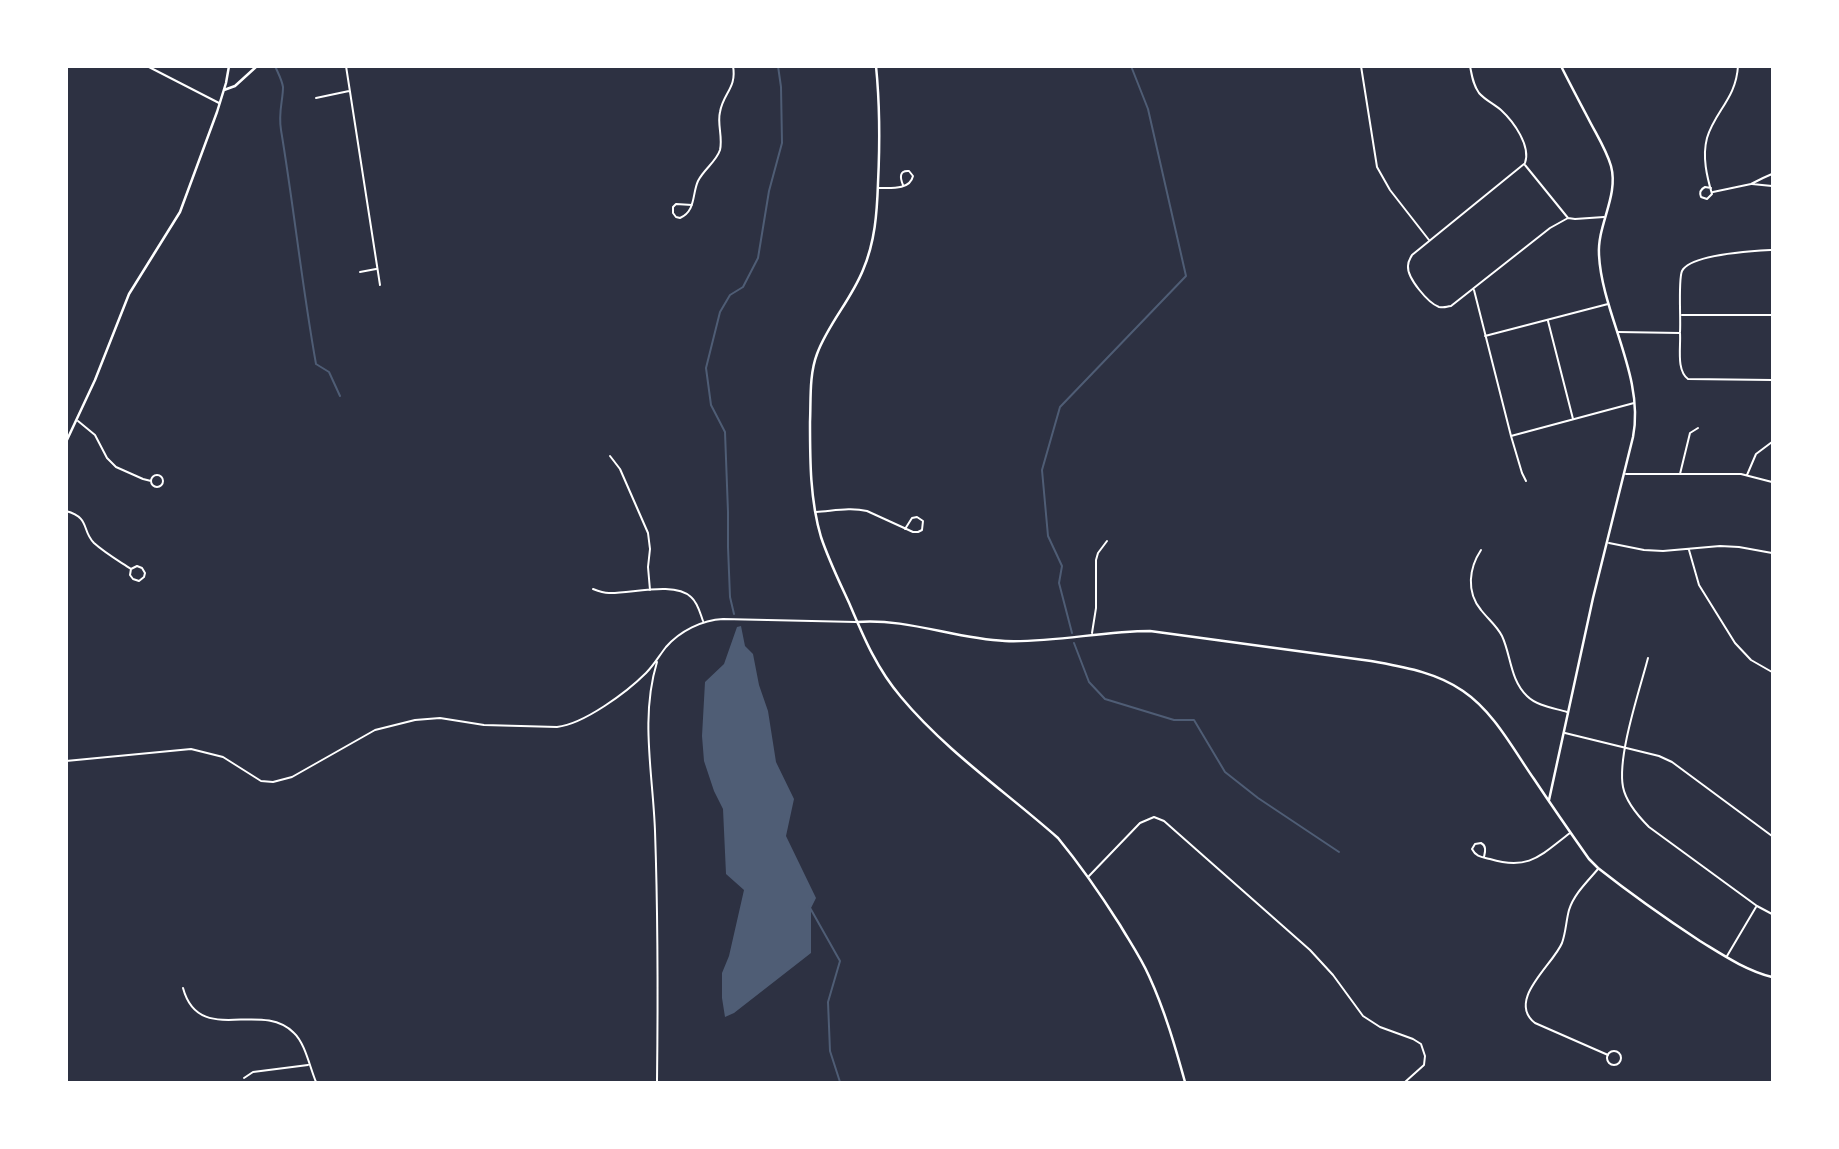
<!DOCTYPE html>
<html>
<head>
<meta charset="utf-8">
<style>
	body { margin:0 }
	#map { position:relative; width:1839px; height:1149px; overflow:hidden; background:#2d3142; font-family:"DejaVu Sans",sans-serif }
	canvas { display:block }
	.frame { position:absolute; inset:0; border:68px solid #fff; pointer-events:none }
</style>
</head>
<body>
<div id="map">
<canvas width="1839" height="1149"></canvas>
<div class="frame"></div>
</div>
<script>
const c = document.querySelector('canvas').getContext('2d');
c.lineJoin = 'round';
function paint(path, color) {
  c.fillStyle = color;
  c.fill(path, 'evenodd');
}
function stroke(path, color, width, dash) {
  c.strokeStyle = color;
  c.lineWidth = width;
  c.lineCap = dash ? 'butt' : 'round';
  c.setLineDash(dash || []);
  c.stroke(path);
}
paint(new Path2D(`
	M741 626 745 646 753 654 759 685 768 711 776 762 794 799 786 836 816 898 811 908V953L734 1013 725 1017 722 998V973L729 956 744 890 726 874 723 809 714 791 704 761 702 736 705 682 724 664 737 627Z`), '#4f5d75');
stroke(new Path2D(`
	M275 66C278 73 282 80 283 87 283 101 278 112 281 130 294 208 302 286 316 364L329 372 340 396
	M734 614 730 597 728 547V512L725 432 711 405 706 368 720 312 730 295 743 287 758 258 769 191 782 143 781 87 778 66
	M1072 633 1059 583 1062 566 1048 536 1042 470 1060 407 1186 276 1148 109 1131 66
	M1074 643 1089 682 1105 699 1174 720H1194L1225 772 1258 798 1339 852
	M809 906 840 961 828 1002 830 1051 840 1082`), '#4f5d75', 2);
stroke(new Path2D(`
	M147 66 219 103
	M346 66 380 285
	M1361 66 1377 167 1390 190 1429 240
	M1470 66C1472 76 1473 85 1479 93 1485 100 1494 104 1501 110 1514 122 1531 146 1525 163
	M316 98 349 91
	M1524 164 1412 255C1410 259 1408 261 1408 266 1407 278 1428 303 1439 307 1445 308 1445 307 1451 306L1550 228 1568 218
	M1525 165 1568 218 1575 219 1604 217
	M1752 184 1772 186
	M879 188C891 188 910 190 913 176L909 171C899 170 900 178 903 185
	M1711 188 1705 187C1701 189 1699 192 1701 197L1707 199 1712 194C1707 177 1702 157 1707 138 1715 111 1736 99 1738 66
	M1713 192 1751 184 1763 178 1772 174
	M692 205 676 204 673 207V213L676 217 680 218C696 211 692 194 698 181 704 169 716 162 720 150 723 137 717 124 720 112 723 93 737 88 733 66
	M360 272 376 269
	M1474 290 1511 436 1522 473 1526 481
	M1682 315H1772
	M1548 321 1573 419
	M1618 332 1680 333C1681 347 1676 370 1688 379L1772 380
	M1680 332C1681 319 1678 280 1682 271 1691 254 1754 251 1772 250
	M1485 336 1608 304
	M78 421 95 435 107 458 116 467 143 479 151 481
	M1511 436 1634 403
	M610 456 620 469 648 533 650 549 648 567 650 590
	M1626 474H1741L1772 482
	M1680 474 1690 433 1698 428
	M1747 475 1756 454 1772 442
	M151 481a6 6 0 1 1 12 0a6 6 0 1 1-12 0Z
	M66 511C91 518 81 530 94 543 105 553 119 561 131 569L137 566 142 568 145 573 144 577 139 581 133 579 130 575 131 569
	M816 512C833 511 850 507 867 511L913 532H918L922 530 923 521 917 517 912 518 905 529
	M1609 543 1644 550 1663 551 1720 546 1739 547 1772 553
	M1481 550C1469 568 1466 592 1481 610 1488 619 1497 626 1502 636 1511 655 1510 680 1527 696 1537 706 1554 708 1567 712
	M1689 550 1699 585 1735 643 1751 660 1772 672
	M593 589C598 591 603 593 609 593 630 594 674 581 691 597 698 603 700 613 703 621
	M1092 633 1096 608V560L1098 553 1107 541
	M1648 658C1640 689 1617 756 1623 787 1626 802 1639 817 1649 827L1757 906 1772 914
	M657 662C640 718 653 774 655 831 658 915 658 999 657 1082
	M1565 733 1659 756 1672 762 1772 836
	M66 761 191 749 223 757 261 781 273 782 292 777 375 730 415 720 440 718 484 725 557 727C584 724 627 692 646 673 654 665 659 656 666 647 680 631 702 620 723 619L856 622
	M1484 857C1485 852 1487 846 1481 843L1475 844 1472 849C1476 857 1482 857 1490 859 1529 871 1541 855 1570 833
	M1598 869C1587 882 1574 894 1569 910 1566 921 1566 932 1562 943 1553 965 1506 1000 1535 1023L1608 1055
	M1089 876 1140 823 1154 817 1164 821 1310 950 1333 975 1363 1016 1380 1027 1413 1039 1421 1044 1425 1056 1424 1065 1405 1082
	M1727 956 1756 907
	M183 988C199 1047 261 999 294 1033 305 1043 310 1068 316 1082
	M1607 1058a7 7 0 1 1 14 0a7 7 0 1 1-14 0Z
	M244 1078 253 1072 308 1065`), '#fff', 2);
stroke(new Path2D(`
	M224 90 235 86 257 66
	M66 442 95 380 129 294 180 212 217 112 226 83 229 66
	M857 622C908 618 955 639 1005 641 1054 643 1101 631 1150 631L1371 661C1403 667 1436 672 1463 691 1494 712 1513 749 1534 779 1552 806 1570 832 1589 859L1598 868C1631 894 1665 918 1700 941 1723 955 1745 970 1772 977
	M1549 800 1593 598 1633 437C1645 377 1602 314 1599 255 1597 225 1619 196 1611 166 1606 149 1596 134 1588 118 1579 101 1570 84 1561 66`), '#fff', 2.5);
stroke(new Path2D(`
	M876 66C880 106 880 143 878 183 877 213 875 242 863 270 851 300 828 324 817 354 809 375 811 400 810 422 810 460 810 500 821 537 829 561 840 583 850 605 864 638 877 669 901 697 946 751 1006 792 1058 838 1081 866 1101 895 1120 925 1130 942 1141 958 1149 976 1165 1011 1175 1046 1185 1082`), '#fff', 2.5);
</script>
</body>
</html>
